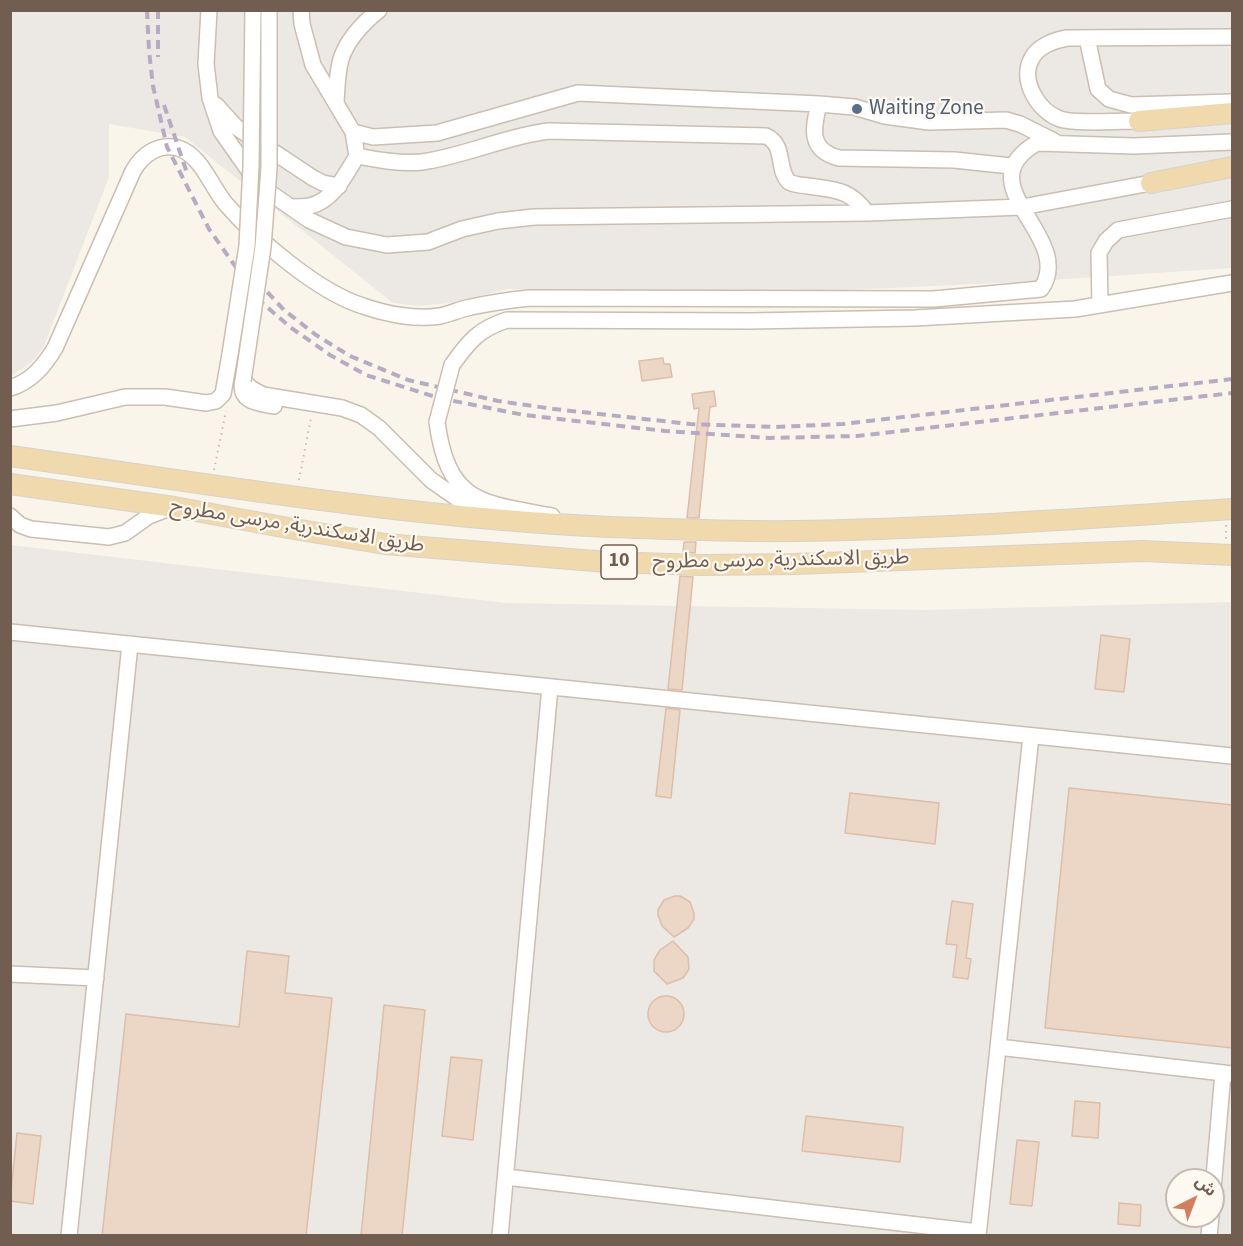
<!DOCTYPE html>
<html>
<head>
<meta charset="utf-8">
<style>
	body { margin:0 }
	#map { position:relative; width:1243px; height:1246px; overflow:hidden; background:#faf5eb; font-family:"Source Sans 3","Noto Sans Arabic",sans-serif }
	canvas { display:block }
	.frame { position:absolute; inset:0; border:12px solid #725e51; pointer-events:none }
	.north { position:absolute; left:1165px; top:1168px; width:60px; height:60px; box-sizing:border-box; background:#fdf9f1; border:2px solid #c5bbb1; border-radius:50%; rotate:42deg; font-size:16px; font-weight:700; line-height:24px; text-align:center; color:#725e51 }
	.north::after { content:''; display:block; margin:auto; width:21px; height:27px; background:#d47e60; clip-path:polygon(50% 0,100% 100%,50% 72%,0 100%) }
</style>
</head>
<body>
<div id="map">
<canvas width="1243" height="1246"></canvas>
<div class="frame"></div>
<div class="north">ش</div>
</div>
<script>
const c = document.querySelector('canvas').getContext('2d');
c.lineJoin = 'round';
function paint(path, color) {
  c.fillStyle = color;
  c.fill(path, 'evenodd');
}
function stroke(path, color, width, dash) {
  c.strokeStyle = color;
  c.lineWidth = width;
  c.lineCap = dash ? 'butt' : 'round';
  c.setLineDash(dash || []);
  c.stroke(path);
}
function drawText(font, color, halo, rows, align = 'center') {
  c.font = font + ' "Source Sans 3","Noto Sans Arabic",sans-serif';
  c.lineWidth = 4.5;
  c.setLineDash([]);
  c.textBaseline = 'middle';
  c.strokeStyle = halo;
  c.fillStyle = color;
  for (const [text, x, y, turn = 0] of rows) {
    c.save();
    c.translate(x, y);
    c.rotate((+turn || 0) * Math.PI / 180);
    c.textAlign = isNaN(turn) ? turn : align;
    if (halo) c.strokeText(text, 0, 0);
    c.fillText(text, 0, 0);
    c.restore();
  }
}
paint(new Path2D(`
	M10 11H1232V268L1020 282 781 293 508 289 450 303 419 306 393 303 185 137 109 124V177L44 346 34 360 21 370 11 375Z
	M11 545 506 603 925 610 1232 602V1235L11 1236ZM1177 1180H1213V1216H1177Z`), '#ece8e3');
const building = new Path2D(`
	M663 358 664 364H670L672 377 642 381 639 361Z
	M714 391 716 406 710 407 699 518H687L699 408 694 409 692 394Z
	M684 542H696L695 553 683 552Z
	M680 576 693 577 682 690 668 689Z
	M1101 635 1130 639 1124 692 1095 689Z
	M666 708 680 710 671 798 656 796Z
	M1069 788 1233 805V1048L1045 1028Z
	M850 793 939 803 935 844 845 833Z
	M675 896H680L690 902 694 913V919L688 928 674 937 662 926 658 915V910L664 900Z
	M952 901 973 904 966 958 971 959 968 979 953 977 957 945 946 944Z
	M673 941 688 957 689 969 683 978 667 984 654 971V960L660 950Z
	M247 951 289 956 285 993 332 998 306 1236H102L126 1014 239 1027Z
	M648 1014a18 18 0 1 1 36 0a18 18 0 1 1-36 0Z
	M384 1005 425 1010 402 1236H361Z
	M451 1057 482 1060 473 1140 442 1136Z
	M1075 1101 1100 1103 1098 1138 1072 1136Z
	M806 1116 903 1127 900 1162 802 1151Z
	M17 1133 41 1136 33 1204 10 1201Z
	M1017 1140 1039 1142 1032 1206 1010 1204Z
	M1119 1203 1141 1205 1140 1226 1118 1224Z`);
paint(building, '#ecd6c6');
stroke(building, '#ddbea8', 1.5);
const minor = new Path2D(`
	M209 10 206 64 210 98 221 131 259 185 309 220 346 237 387 245 428 242 462 229 498 221 534 217 867 213 1022 207 1151 183
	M1087 38 1098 89 1109 99 1131 105 1232 102
	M336 102C337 88 337 72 341 59 347 40 363 23 379 10
	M819 104C813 128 808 150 839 158L954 160 1011 166
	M216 105 236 127 313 178 323 183 339 186
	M1139 121C1121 121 1074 124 1060 119 1038 111 1019 80 1032 58 1038 46 1055 40 1067 38L1232 37
	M353 132 373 137 437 133 578 93 819 104 854 107 885 116 929 122 1006 120 1020 124 1054 141
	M357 156C378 160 400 164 422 162 465 156 506 136 549 131L766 136C786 145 776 169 789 182 795 185 801 185 808 186 835 190 850 189 867 213
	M290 207C296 207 304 207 310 206 334 200 345 175 357 156L353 132 313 65 302 24 301 10
	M1100 305 1099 253 1106 241 1118 230 1232 209
	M452 365C469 341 479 329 507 320L750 321 915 318 1075 309 1232 283
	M243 381 252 389 263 395 342 408 361 415 379 428 431 480 484 517
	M243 381C238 402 259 403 274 406
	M10 388C31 382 44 366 55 348L133 171C142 155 158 143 178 148 201 155 211 186 225 203 256 239 318 292 363 306 386 314 416 320 440 316 450 314 460 309 471 307 490 303 510 300 529 298L934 299 1041 289C1077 237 963 185 1037 143L1134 146 1232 142
	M10 419 57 413 125 397H165L206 403 216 401 223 394 230 354
	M437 422C448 504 482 503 552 516
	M10 516 20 525 31 529 109 537 125 533 149 516 172 507
	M10 632 1232 756
	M10 974 96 978
	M998 1047 1232 1074
	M506 1177 978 1232
	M1213 1189 1223 1073
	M69 1236 130 644
	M500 1236 550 687
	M978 1236 1031 736
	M1209 1236 1211 1216`);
const major = new Path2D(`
	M1139 121 1232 113
	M1151 183 1232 167
	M10 456C210 484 409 518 610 527 672 529 734 532 795 531 941 529 1087 518 1232 509
	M10 484 174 507 288 528 385 544 607 562 701 565 795 564 1142 551 1232 555`);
stroke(minor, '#cbbeb2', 18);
stroke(major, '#d8d2ce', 22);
stroke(new Path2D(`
	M214 470 226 411
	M299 480 311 418
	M1226 525V540`), '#d1baa9', 2, [1.5, 4.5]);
stroke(minor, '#fff', 15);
stroke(major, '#f0d9ac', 20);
stroke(new Path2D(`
	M147 10 149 51 153 86 167 147 209 229 259 300 290 327 330 355 366 375 439 398 524 415 665 431 769 438 857 436 1232 393
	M158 10V57
	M164 105 187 173
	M247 270 284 310 316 335 350 356 408 380 498 401 554 409 690 424 775 427 843 424 1232 379`), '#b8aac3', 4, [9, 6]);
const minorBridge = new Path2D(`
	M230 354 247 246 251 166 253 10
	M243 381 263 247 269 168V10
	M437 422 452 365`);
stroke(minorBridge, '#cbbeb2', 18, []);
stroke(minorBridge, '#fff', 15);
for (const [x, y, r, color] of [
	[857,109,6,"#5c6f8a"]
]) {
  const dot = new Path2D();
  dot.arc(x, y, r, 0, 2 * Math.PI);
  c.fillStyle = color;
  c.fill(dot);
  stroke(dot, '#fdf9f1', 2);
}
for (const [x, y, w] of [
	[619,562,36]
]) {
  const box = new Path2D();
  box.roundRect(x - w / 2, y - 17, w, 34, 4.5);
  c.fillStyle = '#fdf9f1';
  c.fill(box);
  stroke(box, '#725e51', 1.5);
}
drawText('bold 20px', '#725e51', null, [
	["10",619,562]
]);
drawText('21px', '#4e5e75', '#fdf9f1', [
	["Waiting Zone",869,109]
], 'left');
drawText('21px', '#725e51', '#fdf9f1', [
	["طريق الاسكندرية, مرسى مطروح",297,527,9],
	["طريق الاسكندرية, مرسى مطروح",781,561,-1]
]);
</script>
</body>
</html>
